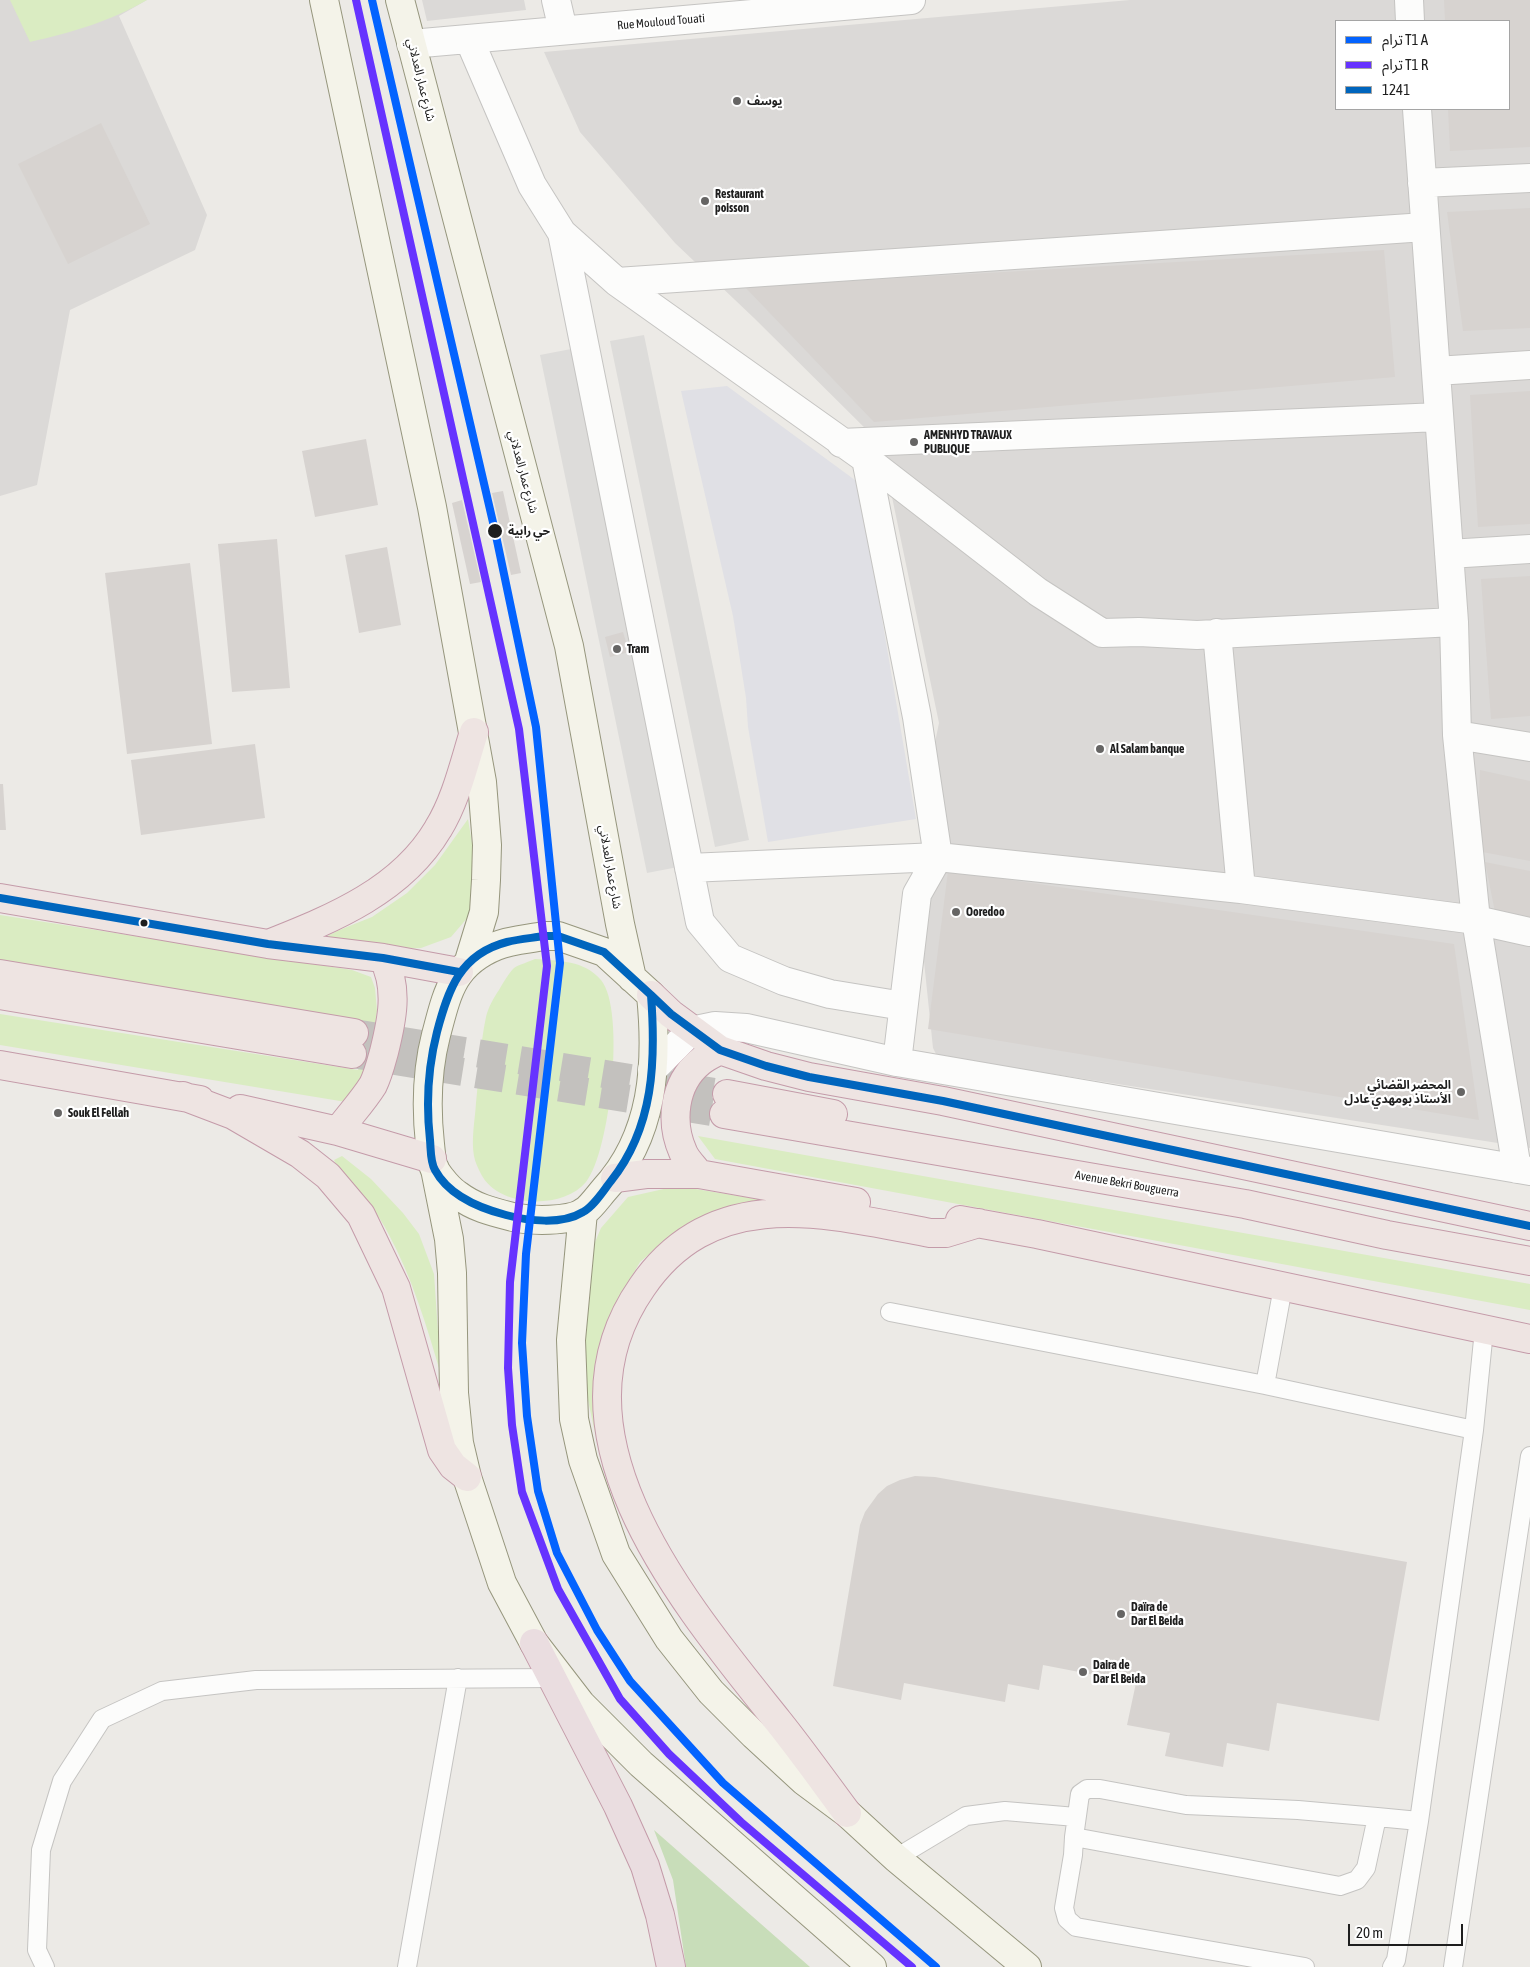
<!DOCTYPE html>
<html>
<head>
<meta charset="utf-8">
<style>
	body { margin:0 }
	#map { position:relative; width:1530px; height:1967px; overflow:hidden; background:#eceae6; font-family:"Asap Condensed","Noto Sans Arabic",sans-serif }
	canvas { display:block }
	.legend { position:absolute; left:1335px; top:20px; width:175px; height:90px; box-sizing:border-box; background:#fff; border:1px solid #a5a5a5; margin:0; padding:6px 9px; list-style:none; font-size:15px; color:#1e1e1e }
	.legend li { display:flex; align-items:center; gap:10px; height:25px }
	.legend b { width:25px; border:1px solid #a5a5a5 }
	.scale { position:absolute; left:1348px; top:1924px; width:115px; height:22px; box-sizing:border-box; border:2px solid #1e1e1e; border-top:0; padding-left:6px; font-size:15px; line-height:18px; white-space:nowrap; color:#1e1e1e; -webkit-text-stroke:4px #fff; paint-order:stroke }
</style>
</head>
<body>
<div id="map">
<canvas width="1530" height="1967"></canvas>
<ul class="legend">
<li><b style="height:6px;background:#0363ff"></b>ترام T1 A</li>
<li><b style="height:6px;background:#63f"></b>ترام T1 R</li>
<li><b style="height:6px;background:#0065bd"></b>1241</li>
</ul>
<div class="scale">20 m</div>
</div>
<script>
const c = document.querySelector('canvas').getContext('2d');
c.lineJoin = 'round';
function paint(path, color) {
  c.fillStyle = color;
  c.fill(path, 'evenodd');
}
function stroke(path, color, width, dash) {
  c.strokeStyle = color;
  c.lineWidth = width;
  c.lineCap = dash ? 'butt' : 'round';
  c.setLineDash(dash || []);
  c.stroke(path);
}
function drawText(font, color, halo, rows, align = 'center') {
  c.font = font + ' "Asap Condensed","Noto Sans Arabic",sans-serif';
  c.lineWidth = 4.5;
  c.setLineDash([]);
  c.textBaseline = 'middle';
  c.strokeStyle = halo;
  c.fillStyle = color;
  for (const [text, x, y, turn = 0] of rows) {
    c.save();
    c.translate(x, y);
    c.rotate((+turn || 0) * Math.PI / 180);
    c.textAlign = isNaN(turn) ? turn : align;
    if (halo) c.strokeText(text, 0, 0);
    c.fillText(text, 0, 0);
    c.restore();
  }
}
paint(new Path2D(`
	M0 0H147L119 16 207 215 195 250 70 310 37 485 0 496Z
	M422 0H524L526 10 427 21Z
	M1130 0H1530V1148L937 1056 933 1048 917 894 938 857 929 771 939 723 881 444 754 318 675 243 580 132 544 52ZM1336 21H1509V109H1336Z`), '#dbd9d7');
paint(new Path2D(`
	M10 0H147C108 22 74 32 30 42Z
	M468 819 475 861V888L469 916 451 937 421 948 383 950 322 939 337 931 372 917 407 893 435 865Z
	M0 915 352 970 371 977 375 988 377 1011 369 1074 346 1102 0 1045V1014L358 1070 369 1023 0 963Z
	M535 959C559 961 584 960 601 980 626 1010 610 1153 586 1182 563 1210 498 1208 481 1174 478 1168 475 1162 474 1156 471 1139 475 1120 476 1103 479 1075 480 1045 486 1017 488 1008 494 997 499 990 503 983 509 973 514 968 520 964 529 962 535 959Z
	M698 1136 1530 1284V1310L715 1159Z
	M342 1156 371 1179 403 1213 419 1234 434 1274 441 1375C427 1327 412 1277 388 1233 379 1215 365 1198 352 1183 345 1175 338 1171 334 1160Z
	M677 1186 763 1200 702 1216 672 1235 640 1262 614 1307 597 1359 600 1457 576 1343 582 1273 601 1228 628 1197Z`), '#daecc2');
paint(new Path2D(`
	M654 1830 810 1967H686L673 1880Z`), '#c8ddb9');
paint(new Path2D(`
	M644 335 749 840 715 847 610 341Z
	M571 349 678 867 647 873 540 355Z`), '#dddcda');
paint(new Path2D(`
	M727 386 859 483 916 819 768 842 748 727 746 698 733 616 681 391Z`), '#e0e0e5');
paint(new Path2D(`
	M1444 0H1530V147L1450 151 1448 109H1509V21H1445Z
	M101 123 150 224 68 264 18 164Z
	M1530 208V328L1463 331 1447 212Z
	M1384 250 1395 377 874 422 745 287Z
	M1530 391V524L1478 527 1470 395Z
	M366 439 378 505 315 517 302 451Z
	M503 491 521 573 511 575 492 493Z
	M462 500 481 582 470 584 452 503Z
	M277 539 290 688 232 692 218 544Z
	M387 547 401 625 359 633 345 555Z
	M190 563 212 744 127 754 105 573Z
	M1530 576V716L1491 719 1481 579Z
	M623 632 629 652 610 657 605 637Z
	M255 744 265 818 141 835 131 760Z
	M1480 770 1530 781V861L1477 851Z
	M0 784H3L6 830H0Z
	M1485 862 1530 871V924L1496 917Z
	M948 871 1454 944 1479 1120 928 1029Z
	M915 1476 935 1477 1407 1562 1379 1721 1277 1703 1269 1751 1227 1743 1223 1767 1165 1756 1170 1733 1127 1725 1136 1683 1043 1665 1039 1690 1008 1684 1005 1702 904 1683 901 1700 833 1686 860 1525 865 1512 878 1494 887 1486 900 1480Z`), '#d7d3d0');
stroke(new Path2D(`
	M354 1033 727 1094
	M352 1054 724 1114`), '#c3c1be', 28, [28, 14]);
const service = new Path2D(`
	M1283 1287 1265 1385 1474 1430 1419 1821 1396 1960 1392 1967
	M890 1312 1265 1385
	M1474 1430 1484 1330
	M1074 1837 1080 1794 1087 1789H1100L1186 1805 1298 1810 1377 1817
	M896 1858 966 1816 1005 1811 1076 1817
	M45 1967 37 1950 41 1850 62 1781 102 1719 162 1691 256 1680 553 1678
	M407 1967 458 1678
	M1305 1967 1076 1927 1067 1919 1064 1908 1073 1855 1074 1837 1340 1886 1357 1880 1366 1868 1377 1817 1419 1821
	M1453 1967 1530 1456`);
const minor = new Path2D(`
	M556 0 563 30
	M1409 0 1410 21
	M469 39 532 185 562 233 617 282 866 459 1038 592 1102 633 1139 632 1197 635 1454 622
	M411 44 911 0
	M1417 109 1454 622 1457 735 1476 920 1517 1169
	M1422 183 1530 178
	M562 233 700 922 730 958 784 981 830 994 903 1006
	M617 282 1425 227
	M1436 371 1530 365
	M841 443 1439 417
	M866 459 917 717 938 857 917 894 897 1062
	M1449 554 1530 549
	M1217 633 1241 889
	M1457 735 1530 747
	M689 868 938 857 1241 889 1476 920 1530 932
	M652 1070 691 1031 715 1026 746 1028 897 1062 1530 1171`);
const secondary = new Path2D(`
	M324 0 432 507 482 782 487 845 486 880 484 912 469 961
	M400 0 569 646 620 924 632 978
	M544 936H558L604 952 651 995C658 1064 654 1136 604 1190 598 1197 591 1207 584 1212 569 1222 530 1221 513 1217 493 1212 475 1208 458 1195 450 1190 440 1178 435 1170 431 1162 431 1152 430 1144 426 1108 427 1070 436 1035 447 994 452 964 496 946 510 940 528 939 544 936Z
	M435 1169 449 1239 452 1273 454 1393 459 1443 467 1477 502 1583 534 1643 581 1704 641 1764 872 1967
	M583 1212 571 1340 574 1419 583 1460 616 1554 669 1639 711 1692 754 1735 804 1781 847 1813 896 1858 1027 1967`);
const trunk = new Path2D(`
	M0 898 268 944 383 958 459 972
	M271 943C334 918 402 890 438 829 456 800 464 764 474 732
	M0 974 354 1033
	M0 995 352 1054
	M651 995 671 1014 720 1050 766 1066 809 1077 943 1101 1530 1226
	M0 1065 200 1100
	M727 1094 833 1114
	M183 1096 233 1115 300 1154 328 1176 361 1215 396 1288 442 1450 453 1466 467 1477
	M240 1109 338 1131 432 1159
	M724 1114 1245 1204 1387 1235 1530 1261
	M338 1131C349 1116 363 1101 373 1085 378 1075 381 1063 384 1052 392 1020 399 988 383 958
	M699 1174C694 1167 686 1160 683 1152 670 1123 673 1084 700 1062 706 1057 713 1054 720 1050
	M615 1178 646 1174H699L856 1202
	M960 1220 1037 1234 1530 1339
	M847 1813C824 1782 802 1751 778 1721 687 1607 539 1435 642 1287 713 1183 825 1213 930 1233H946L979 1223`);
const motorway = new Path2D(`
	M534 1643 618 1806 645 1866 660 1915 671 1967`);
stroke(service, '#c5c4c2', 20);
stroke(minor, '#c5c4c2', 30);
stroke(secondary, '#96967d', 30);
stroke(trunk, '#c49ba9', 30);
stroke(motorway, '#c49ba9', 30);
stroke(service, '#fcfcfb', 18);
stroke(minor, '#fcfcfb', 28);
stroke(secondary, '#f4f3e9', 28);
stroke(trunk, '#eee4e2', 28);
stroke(motorway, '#eadde0', 28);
stroke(new Path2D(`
	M0 898 268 944 383 958 459 972
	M544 936H558L604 952 651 995C656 1061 654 1127 611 1181 603 1191 594 1206 583 1212 562 1225 528 1221 506 1215 479 1208 449 1196 435 1170 430 1161 431 1150 430 1140 426 1104 428 1067 437 1032 448 990 460 954 507 942 519 939 532 938 544 936Z
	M651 995 671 1014 720 1050 766 1066 809 1077 943 1101 1530 1226`), '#0065bd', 8);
stroke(new Path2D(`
	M372 0 495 531 536 727 560 963 526 1254 522 1343 527 1416 538 1491 557 1553 597 1630 630 1681 723 1783 936 1967`), '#0363ff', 8);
stroke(new Path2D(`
	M356 0 519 729 547 966 510 1282 508 1368 512 1425 522 1492 558 1589 620 1699 669 1754 741 1822 912 1967`), '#63f', 8);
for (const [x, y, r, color] of [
	[737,101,5,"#666564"],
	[705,201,5,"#666564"],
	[914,442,5,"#666564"],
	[495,531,8,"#1e1e1e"],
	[617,649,5,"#666564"],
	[1100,749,5,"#666564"],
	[956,912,5,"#666564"],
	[144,923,4.5,"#1e1e1e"],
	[1461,1092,5,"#666564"],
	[58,1113,5,"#666564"],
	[1121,1614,5,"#666564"],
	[1083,1672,5,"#666564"]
]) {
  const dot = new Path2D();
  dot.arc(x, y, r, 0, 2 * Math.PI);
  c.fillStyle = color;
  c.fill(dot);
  stroke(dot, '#fff', 2);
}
drawText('12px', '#1e1e1e', '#fff', [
	["Rue Mouloud Touati",661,22,-5],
	["شارع عمار العدلاني",421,80,76],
	["شارع عمار العدلاني",523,472,75],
	["شارع عمار العدلاني",610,867,80],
	["Avenue Bekri Bouguerra",1127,1184,10]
]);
drawText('bold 12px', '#1e1e1e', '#fff', [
	["يوسف",747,101],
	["Restaurant",715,194],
	["poisson",715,208],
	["AMENHYD TRAVAUX",924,435],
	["PUBLIQUE",924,449],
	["Tram",627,649],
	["Al Salam banque",1110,749],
	["Ooredoo",966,912],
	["المحضر القضائي",1451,1085,"right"],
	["الأستاذ بومهدي عادل",1451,1099,"right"],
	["Souk El Fellah",68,1113],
	["Daïra de",1131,1607],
	["Dar El Beida",1131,1621],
	["Daira de",1093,1665],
	["Dar El Beida",1093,1679]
], 'left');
drawText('bold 12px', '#1e1e1e', '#fff', [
	["حي رابية",508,531]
], 'left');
</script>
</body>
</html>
